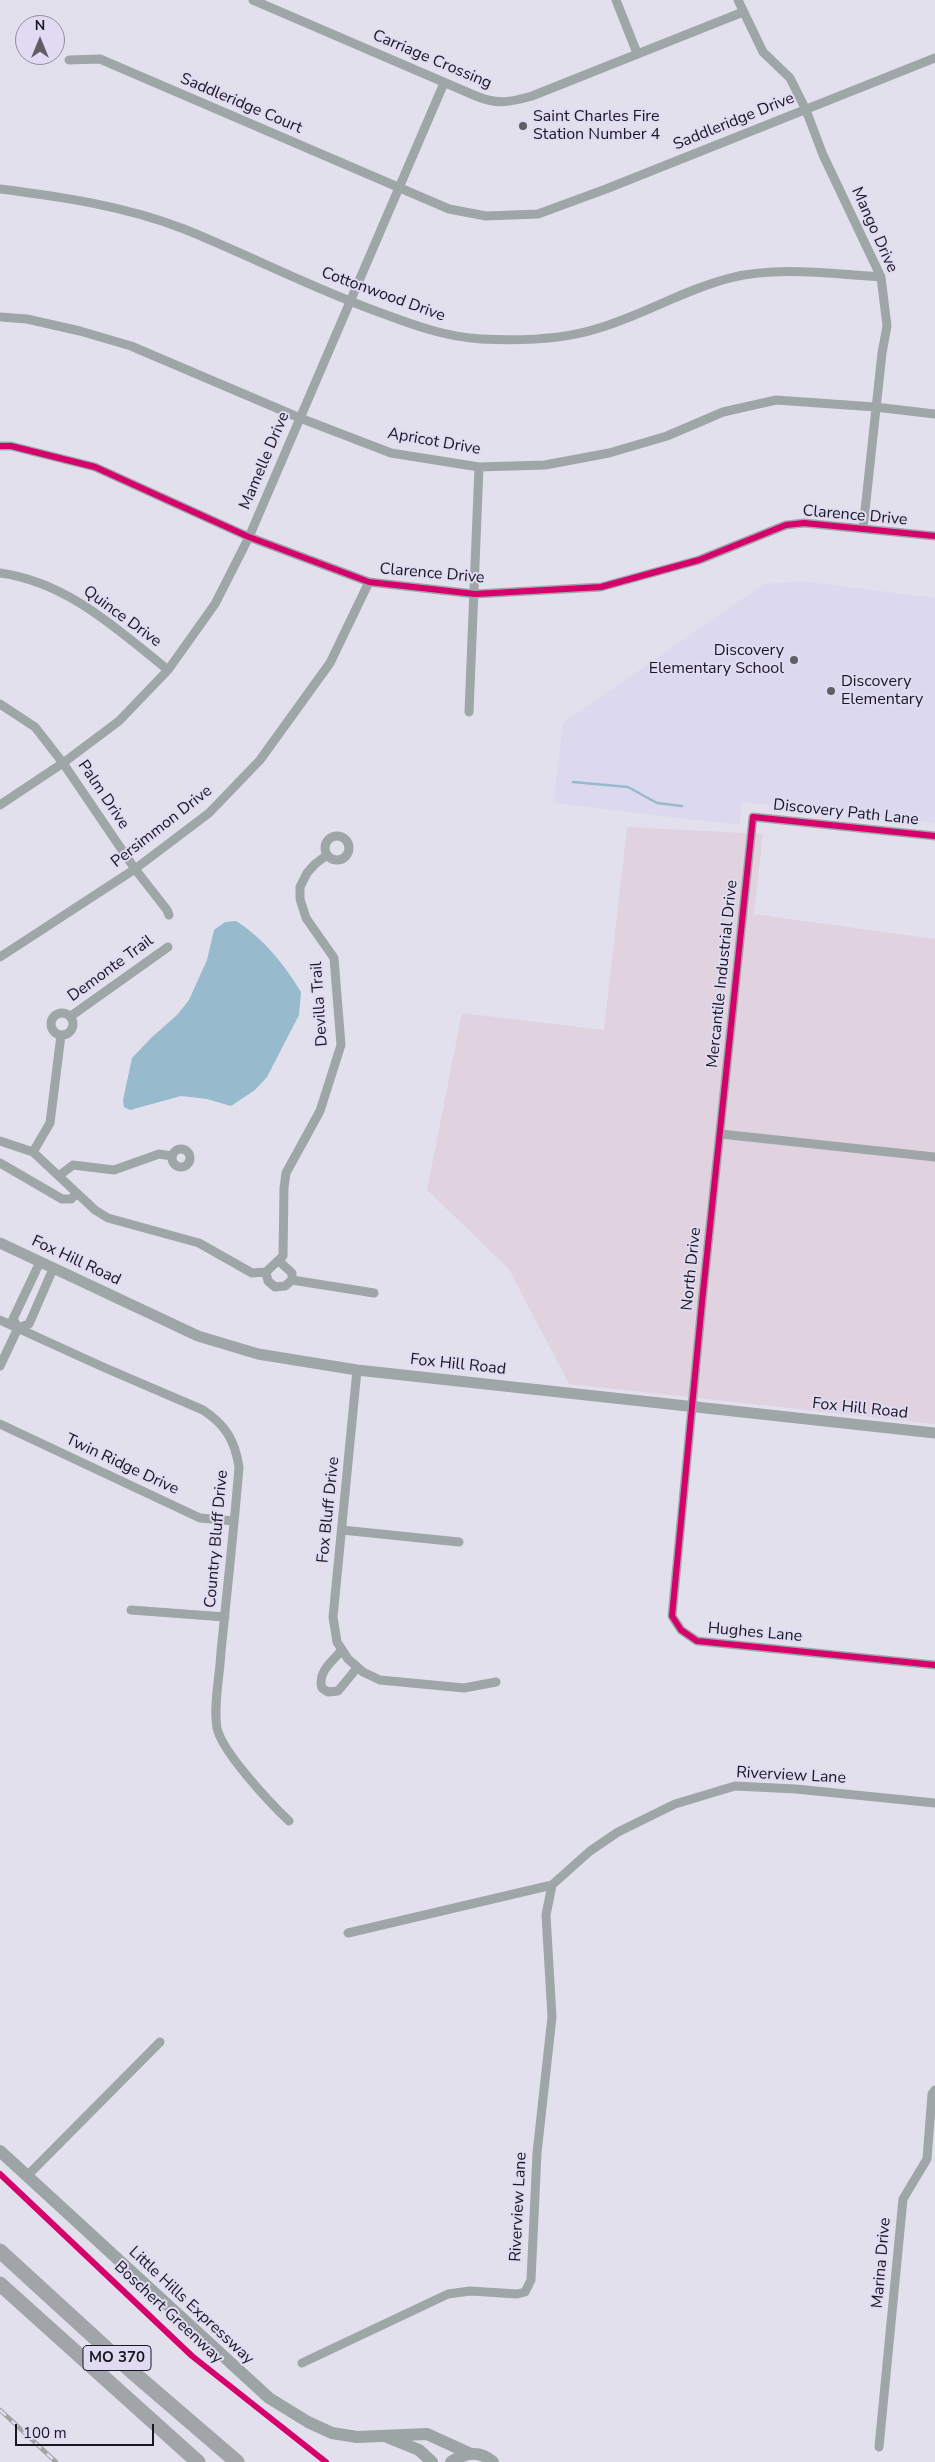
<!DOCTYPE html>
<html>
<head>
<meta charset="utf-8">
<style>
	body { margin:0 }
	#map { position:relative; width:935px; height:2462px; overflow:hidden; background:#e3e0ed; font-family:"Nunito Sans",sans-serif }
	canvas { display:block }
	.north { position:absolute; left:15px; top:15px; width:50px; height:50px; box-sizing:border-box; background:#e0dbf2; border:1px solid #908d9e; border-radius:50%; rotate:0deg; font-size:14px; font-weight:700; line-height:20px; text-align:center; color:#19171f }
	.north::after { content:''; display:block; margin:auto; width:18px; height:22px; background:#605d67; clip-path:polygon(50% 0,100% 100%,50% 72%,0 100%) }
	.scale { position:absolute; left:15px; top:2424px; width:139px; height:22px; box-sizing:border-box; border:2px solid #19171f; border-top:0; padding-left:6px; font-size:15px; line-height:18px; white-space:nowrap; color:#19171f; -webkit-text-stroke:4px #e0dbf2; paint-order:stroke }
</style>
</head>
<body>
<div id="map">
<canvas width="935" height="2462"></canvas>
<div class="north">N</div>
<div class="scale">100 m</div>
</div>
<script>
const c = document.querySelector('canvas').getContext('2d');
c.lineJoin = 'round';
function paint(path, color) {
  c.fillStyle = color;
  c.fill(path, 'evenodd');
}
function stroke(path, color, width, dash) {
  c.strokeStyle = color;
  c.lineWidth = width;
  c.lineCap = dash ? 'butt' : 'round';
  c.setLineDash(dash || []);
  c.stroke(path);
}
function drawText(font, color, halo, rows, align = 'center') {
  c.font = font + ' "Nunito Sans",sans-serif';
  c.lineWidth = 4;
  c.setLineDash([]);
  c.textBaseline = 'middle';
  c.strokeStyle = halo;
  c.fillStyle = color;
  for (const [text, x, y, turn = 0] of rows) {
    c.save();
    c.translate(x, y);
    c.rotate((+turn || 0) * Math.PI / 180);
    c.textAlign = isNaN(turn) ? turn : align;
    if (halo) c.strokeText(text, 0, 0);
    c.fillText(text, 0, 0);
    c.restore();
  }
}
paint(new Path2D(`
	M627 827 763 834 754 914 935 939V1424L569 1384 509 1269 427 1190 462 1013 604 1030Z`), '#e0d2df');
paint(new Path2D(`
	M801 581 935 598V823L742 802 739 825 553 803 563 723 764 584Z`), '#dcd8ee');
paint(new Path2D(`
	M236 921C263 938 285 965 301 992L299 1015 267 1077 255 1090 231 1106 207 1099 181 1096 130 1110 124 1107 123 1100 132 1058 151 1038 177 1015 189 1000 207 960 214 930 225 922Z`), '#97bacd');
stroke(new Path2D(`
	M573 782 628 787 657 803 682 806`), '#97bacd', 2.5);
stroke(new Path2D(`
	M253 0 476 96C497 105 511 102 532 96L743 12
	M616 0 637 53
	M738 0 763 52 790 78 806 110 823 155 881 277 887 326 882 353 863 529
	M69 60 100 59 449 209 486 216 538 214 606 189 935 58
	M0 189C63 197 125 206 184 229 251 256 316 290 384 314 416 326 447 337 481 339 519 341 560 340 596 329 642 316 683 290 730 278 778 266 831 274 881 277
	M0 317 27 319 80 331 131 346 300 418 391 453 479 467 545 465 609 453 667 436 723 412 776 400 875 407 935 414
	M0 446H11L95 467 249 537 369 582 475 594 601 587 699 560 786 525 804 523 935 536
	M0 573C67 582 117 629 168 670
	M0 704 35 727 63 763 135 869 167 910 169 915
	M469 712 479 467
	M0 805 63 763 119 721 168 670 215 604 249 537 444 83
	M935 836 753 817 702 1302 672 1616 681 1630 697 1641 935 1665
	M325 848a12 12 0 1 1 24 0a12 12 0 1 1-24 0Z
	M0 957 135 869 209 813 260 760 330 663 369 582
	M51 1024a11 11 0 1 1 22 0a11 11 0 1 1-22 0Z
	M71 1016 168 947
	M721 1134 935 1157
	M0 1141 33 1152 95 1210 108 1218 199 1243 252 1273 266 1272 283 1256 284 1188 286 1173 320 1111 341 1045 334 958 306 918 300 899V887L307 873 315 864 327 855
	M172 1158a9 9 0 1 1 18 0a9 9 0 1 1-18 0Z
	M33 1152 50 1123 61 1035
	M0 1163 62 1199H71L77 1193
	M60 1175 73 1165 114 1170 159 1154 172 1156
	M40 1262 13 1319 18 1328 29 1324 53 1269
	M266 1272 268 1281 275 1287 285 1286 292 1280V1273L279 1261
	M292 1280 374 1293
	M0 1320 103 1367 203 1410C226 1425 235 1441 239 1467 234 1529 227 1591 221 1652 220 1674 213 1707 217 1728 222 1752 271 1804 289 1821
	M0 1366 18 1328
	M357 1370 333 1617 337 1642 348 1659 363 1672 380 1680 464 1688 496 1682
	M0 1424 200 1518 234 1521
	M342 1530 459 1542
	M131 1610 225 1617
	M342 1650C332 1662 317 1672 322 1688L328 1692 338 1691 357 1668
	M348 1933 552 1885 590 1851 618 1832 675 1804 735 1786 796 1789 935 1803
	M27 2176 160 2042
	M302 2363 448 2294 470 2291 517 2294 525 2292 531 2280 537 2153 552 2017 546 1915 552 1885
	M879 2447 903 2199 927 2159 932 2094 935 2090`), '#9fa6a7', 9);
stroke(new Path2D(`
	M0 1243 198 1336 258 1354 357 1370 935 1433`), '#9fa6a7', 11);
stroke(new Path2D(`
	M0 2151 269 2398 308 2422 332 2433 357 2437 427 2434 471 2454
	M387 2437 419 2450 432 2462
	M451 2462C464 2453 480 2450 493 2462`), '#9da4a6', 12);
stroke(new Path2D(`
	M0 2251 130 2370 237 2462
	M0 2284 198 2462`), '#a1a4a9', 15);
const rail = new Path2D(`
	M0 2410 56 2462`);
stroke(rail, '#a0a4a7', 4.5);
stroke(rail, '#e0dbf2', 2.5, [8]);
stroke(new Path2D(`
	M0 446H11L95 467 249 537 369 582 475 594 601 587 699 560 786 525 804 523 935 536
	M935 836 753 817 702 1302 672 1616 681 1630 697 1641 935 1665
	M0 2174 192 2356 326 2462`), '#d6006c', 6);
for (const [x, y, r, color] of [
	[523,126,5,"#605d67"],
	[794,660,5,"#605d67"],
	[831,691,5,"#605d67"]
]) {
  const dot = new Path2D();
  dot.arc(x, y, r, 0, 2 * Math.PI);
  c.fillStyle = color;
  c.fill(dot);
  stroke(dot, '#e0dbf2', 2);
}
for (const [x, y, w] of [
	[117,2358,68]
]) {
  const box = new Path2D();
  box.roundRect(x - w / 2, y - 12.5, w, 25, 4);
  c.fillStyle = '#e0dbf2';
  c.fill(box);
  stroke(box, '#19171f', 1);
}
drawText('bold 15px', '#19171f', null, [
	["MO 370",117,2358]
]);
drawText('16px', '#19171f', '#e0dbf2', [
	["Carriage Crossing",432,60,23],
	["Saddleridge Court",241,104,23],
	["Saddleridge Drive",734,122,-22],
	["Mango Drive",874,230,66],
	["Cottonwood Drive",383,295,20],
	["Apricot Drive",434,442,10],
	["Mamelle Drive",265,461,-67],
	["Clarence Drive",855,516,5],
	["Clarence Drive",432,574,5],
	["Quince Drive",122,617,36],
	["Palm Drive",103,795,56],
	["Discovery Path Lane",846,813,6],
	["Persimmon Drive",162,827,-38],
	["Demonte Trail",111,969,-36],
	["Mercantile Industrial Drive",723,974,-84],
	["Devilla Trail",320,1004,-94],
	["Fox Hill Road",76,1261,25],
	["North Drive",692,1269,-84],
	["Fox Hill Road",458,1365,6],
	["Fox Hill Road",860,1409,6],
	["Twin Ridge Drive",122,1465,25],
	["Fox Bluff Drive",329,1510,-84],
	["Country Bluff Drive",217,1539,-85],
	["Hughes Lane",755,1633,5],
	["Riverview Lane",791,1776,3],
	["Riverview Lane",519,2207,-87],
	["Marina Drive",882,2263,-85],
	["Little Hills Expressway",191,2306,43],
	["Boschert Greenway",168,2313,43]
]);
drawText('16px', '#19171f', '#e0dbf2', [
	["Saint Charles Fire",533,117],
	["Station Number 4",533,135],
	["Discovery",784,651,"right"],
	["Elementary School",784,669,"right"],
	["Discovery",841,682],
	["Elementary",841,700]
], 'left');
</script>
</body>
</html>
